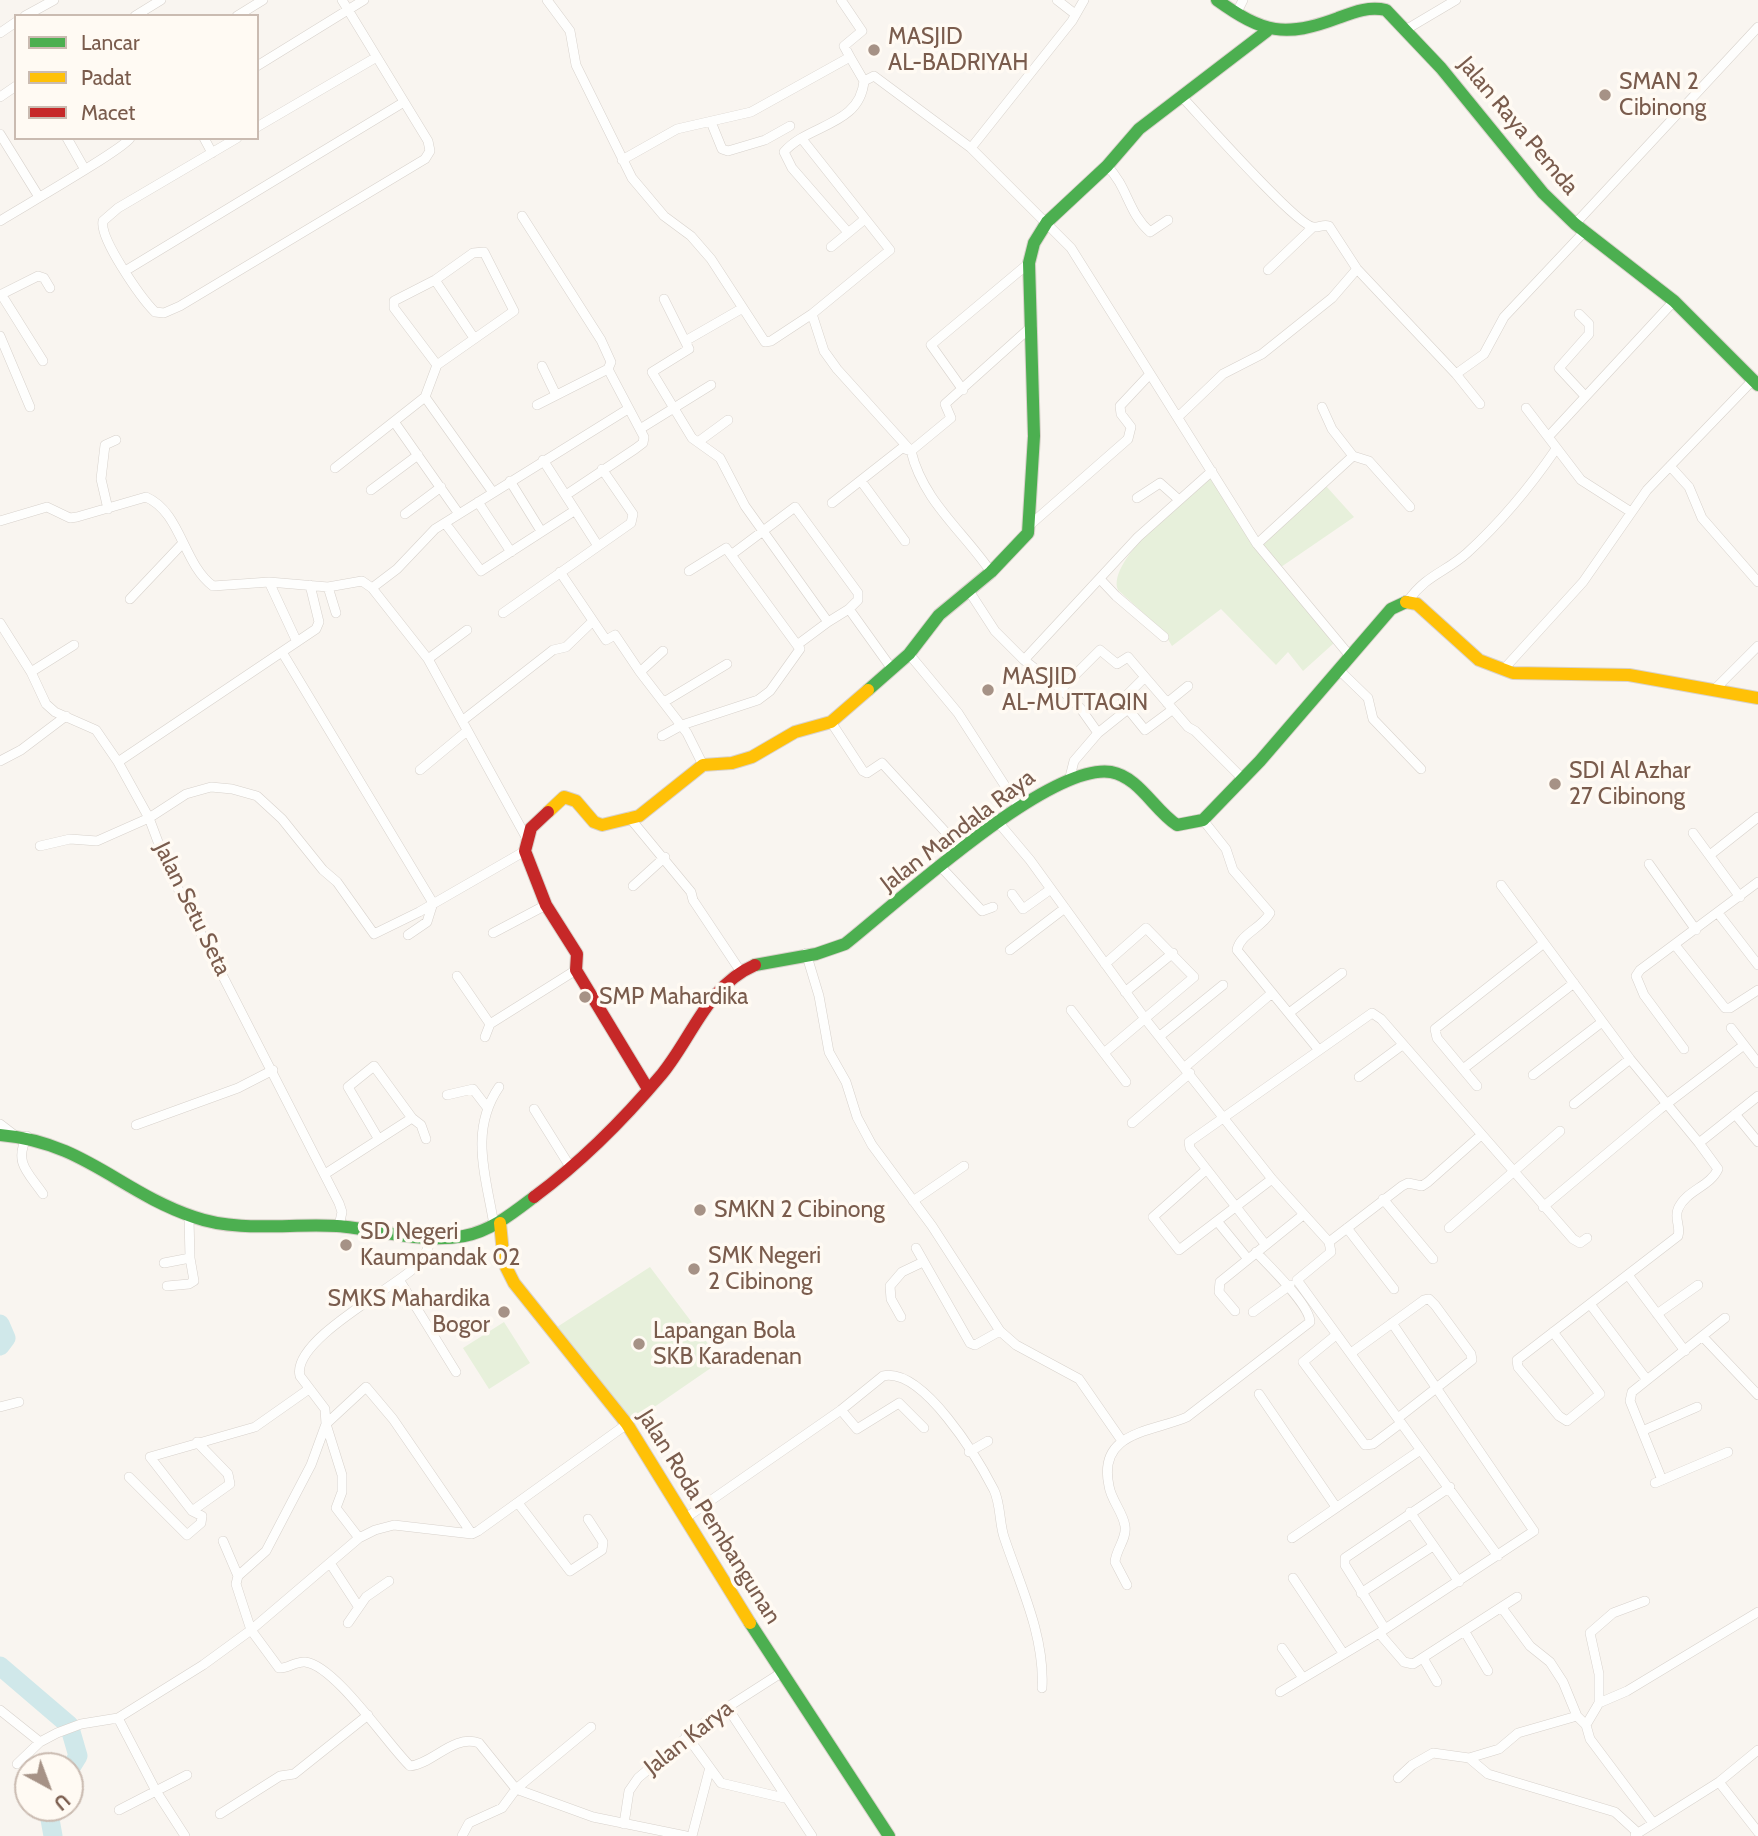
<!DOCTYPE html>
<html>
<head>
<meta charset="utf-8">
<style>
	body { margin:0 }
	#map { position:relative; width:1758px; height:1836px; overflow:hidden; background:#f9f5f0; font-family:Cabin,sans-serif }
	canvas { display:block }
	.legend { position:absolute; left:14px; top:14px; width:245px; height:126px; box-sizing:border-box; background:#fffaf3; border:2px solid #cabbb1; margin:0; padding:9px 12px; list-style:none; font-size:21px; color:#7a5c4d }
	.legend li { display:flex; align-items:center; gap:14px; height:35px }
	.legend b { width:35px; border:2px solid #cabbb1 }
	.north { position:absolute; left:14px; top:1752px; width:70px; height:70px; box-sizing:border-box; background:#fffaf3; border:2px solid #cabbb1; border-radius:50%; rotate:139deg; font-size:19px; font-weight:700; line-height:28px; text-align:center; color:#7a5c4d }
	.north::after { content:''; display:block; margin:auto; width:24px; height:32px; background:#a69286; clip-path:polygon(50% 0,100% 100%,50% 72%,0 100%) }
</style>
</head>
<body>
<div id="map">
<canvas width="1758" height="1836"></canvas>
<ul class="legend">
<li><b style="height:9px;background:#4caf50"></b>Lancar</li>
<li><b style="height:9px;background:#ffc107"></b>Padat</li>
<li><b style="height:9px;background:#c62828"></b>Macet</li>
</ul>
<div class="north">U</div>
</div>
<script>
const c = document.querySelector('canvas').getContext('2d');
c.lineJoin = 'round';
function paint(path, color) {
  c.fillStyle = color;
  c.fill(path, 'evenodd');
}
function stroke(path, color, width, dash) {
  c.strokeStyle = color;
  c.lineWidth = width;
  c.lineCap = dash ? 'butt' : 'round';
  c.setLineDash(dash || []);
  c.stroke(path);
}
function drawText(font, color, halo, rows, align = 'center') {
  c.font = font + ' Cabin,sans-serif';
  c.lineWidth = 7;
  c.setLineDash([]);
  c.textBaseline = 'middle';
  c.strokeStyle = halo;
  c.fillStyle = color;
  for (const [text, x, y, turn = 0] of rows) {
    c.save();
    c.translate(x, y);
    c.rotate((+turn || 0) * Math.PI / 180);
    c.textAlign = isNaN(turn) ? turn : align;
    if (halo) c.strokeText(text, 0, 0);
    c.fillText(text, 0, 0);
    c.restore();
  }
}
paint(new Path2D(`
	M1211 478 1254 547 1334 643 1303 671 1288 652 1276 665 1221 609 1172 646 1163 631 1118 590C1106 560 1188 495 1211 478Z
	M1326 486 1354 517 1281 567 1260 543Z
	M650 1267 721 1361 631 1423 557 1327Z
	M504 1322 530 1363 489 1389 463 1348Z`), '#e7f0db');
stroke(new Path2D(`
	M0 1324 6 1338 0 1346
	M0 1666 69 1725 78 1756 70 1769
	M48 1808 53 1836`), '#d0e8ea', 19);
const street = new Path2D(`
	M547 0 570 31 576 65 632 178 664 216 691 236 711 259 765 342 771 341 812 314 890 250 802 139
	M841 0 862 31 844 46 850 57
	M1057 0 1075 14
	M1236 14 1243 0
	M25 16 54 0
	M135 16 161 0
	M237 16 263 0
	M1407 29 1456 0
	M0 33 16 22
	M257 66 364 0
	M864 81 874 76 971 148 1071 248 1257 544 1350 656
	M0 97 16 86
	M1183 98C1201 117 1295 224 1313 227 1318 228 1323 224 1329 226L1357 269 1456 374 1484 354 1504 317 1585 231
	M711 122 722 149 728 151 765 140 790 126
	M257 127 375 58
	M0 134 39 197
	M67 138 84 168
	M204 138 212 153
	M237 138 118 208 103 221C99 238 141 298 155 312L164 313 180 306 425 159 430 151 428 141 342 0
	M971 148 1072 21 1084 0
	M622 160 677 129 751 112 850 57 864 81C860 126 808 124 784 152L792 168 846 230
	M1107 166C1128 187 1128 213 1150 232L1168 220
	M522 216 601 340 611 362 608 369 644 437 643 443 635 449 566 495
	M0 221C19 209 124 149 130 138
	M1575 224 1758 27
	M831 247 865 219
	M1268 270 1313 227
	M125 271 404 102
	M435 280 474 338
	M1 294 43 361
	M0 295 38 276 44 278 50 288
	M664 299 689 349 652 372 692 438 720 458 745 506 828 622 849 609 892 669
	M812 314 824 351 837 369 911 451C923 501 963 531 991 572
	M1579 314 1589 324V334L1559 368 1585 396
	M0 336 30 407
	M687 340 741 309
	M542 366 556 395
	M1456 374 1480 404
	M963 390 931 345 1029 263
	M425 397 492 491
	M537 405 608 369
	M1322 407 1332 429 1353 456 1369 461 1410 507
	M1526 408 1581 480 1631 512
	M1178 417 1223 374 1262 354 1332 298 1357 269
	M395 423 459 514
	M640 429 711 385
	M1549 436 1674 301
	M698 442 728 420
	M543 460 598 546
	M1670 466 1689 487 1702 518 1758 582
	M335 468 425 397 437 365 394 308V301L435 280 473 253 484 252 514 311 437 365
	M510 481 541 531
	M861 481 905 541
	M371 490 418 455
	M1137 498 1160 483 1178 499
	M478 502 511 552
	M832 503 902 448 911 451 951 418 945 404 1032 326
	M108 509 101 479 105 445 116 440
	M405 514 441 487
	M0 521 47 507 70 518 77 517 146 497C181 512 183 564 213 586L269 582 328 587 362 581 372 588 428 659 526 837
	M445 523 481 571 574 511
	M1031 524 1128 439 1131 427 1121 414 1120 406 1150 374
	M1257 544 1353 456
	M731 555 795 507 858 593V600L849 609
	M560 572 606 640 615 635 640 672
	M1100 579 1116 596 1164 637
	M269 582 297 642
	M328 587 336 613
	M372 588 397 569 435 529 628 409
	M969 591 995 631 1024 660 1061 689
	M130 599 182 544
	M1408 601C1426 575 1446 572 1467 553 1501 522 1530 487 1556 449
	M503 613 631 523 633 514 602 469
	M0 623 31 672 46 704 55 712 96 730 118 762 149 818 169 871 339 1203 342 1212 339 1226
	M797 645 828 622
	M663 651 640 672 687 733 703 765
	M282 652 433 903 427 922 408 935
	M909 654 958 713 1018 806
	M428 659 467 630
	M1024 660 1138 537 1212 471
	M1338 669 1368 698 1373 719 1421 769
	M1503 670 1583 582 1647 490 1753 380
	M31 672 74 645
	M1145 677 1128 657 1117 664 1100 650 1061 689 1081 709 1098 733 1128 709 1123 699 1145 677 1188 727 1195 731 1243 779
	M1714 690 1758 646
	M664 702 727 664
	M1167 703 1188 686
	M1128 709 1145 730 1172 710
	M462 721 553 650 566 647 593 621
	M831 722 863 771 867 773 882 763 962 850
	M662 736 682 725 758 700 770 691 800 649 726 548 689 571
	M0 761 21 750 66 716
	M118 762 316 629 319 622 310 585
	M420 770 467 731
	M1070 777 1074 761 1098 733
	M629 817 691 892 693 900 741 972
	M1203 820 1226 849 1233 870 1270 913C1262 928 1240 934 1237 950L1318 1049
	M998 822 1030 860 1146 1020 1272 1179 1329 1242 1331 1252 1297 1280 1498 1556
	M1693 833 1740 897
	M40 846 70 839 97 841 149 818 186 794 211 787 232 789 257 796 282 819 323 870 337 882 374 934 419 912 525 851
	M1710 855 1758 817
	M1649 864 1696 930
	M941 867 982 911 993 907
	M1501 885 1630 1059 1699 1143
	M633 886 665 857
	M1012 894 1023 909 1051 889
	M1718 913 1758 965
	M493 933 546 905
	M1675 945 1725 1008H1730L1758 990
	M1010 950 1065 908
	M806 953 819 996 829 1052 846 1082 857 1117 872 1145 932 1226 1000 1331 1016 1345 1079 1379 1122 1441
	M457 976 490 1024 485 1037
	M1125 992 1173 953
	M1071 1010 1126 1082
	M1289 1013 1342 973
	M490 1024 576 970
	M1731 1028 1758 1063
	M1160 1036 1223 985
	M1684 1049 1644 995 1636 976 1640 970 1758 882
	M1104 1053 1194 977 1146 928 1105 964
	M1185 1067 1272 993
	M1463 1069 1574 983
	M1533 1075 1602 1022
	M1359 1077 1401 1046
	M1477 1086 1437 1038 1435 1029 1544 943
	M447 1095 473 1089 486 1106
	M1574 1104 1630 1059
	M534 1109 569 1165
	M1735 1114 1758 1142
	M1132 1123 1190 1073
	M0 1124 13 1134
	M136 1125 238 1088 273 1070
	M27 1136C14 1163 27 1171 43 1194
	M378 1138 348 1087 374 1066 412 1118
	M1206 1170 1153 1217 1179 1250 1272 1179
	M325 1174 412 1118 421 1125 426 1139
	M1383 1199 1433 1259
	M913 1201 964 1166
	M1543 1207 1660 1109 1744 1045
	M1217 1221 1248 1259
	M494 1225C486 1176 469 1131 499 1087
	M1347 1228 1394 1289
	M1449 1228 1560 1131
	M433 1236C428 1248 424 1259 414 1268 392 1289 291 1341 300 1376L325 1409 326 1424 311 1465 266 1551 238 1576 236 1584 251 1630 279 1668C287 1669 296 1661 305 1662 335 1665 388 1745 410 1766 433 1764 453 1734 479 1743L516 1789 502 1808 469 1823 462 1836
	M1329 1242 1402 1186 1408 1183 1422 1186 1428 1182 1480 1136
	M1265 1244 1190 1148 1189 1142 1372 1013 1381 1019 1573 1239 1580 1243 1587 1238
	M916 1248 970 1343 975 1345 1000 1331
	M164 1263 190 1258
	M1628 1275 1685 1351
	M400 1281 456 1372
	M167 1286 189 1284 194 1281 190 1258 189 1218
	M1590 1304 1647 1380 1725 1318
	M1235 1311 1219 1292 1220 1282 1303 1215
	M1253 1312 1290 1285
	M1657 1314 1698 1285
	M901 1317 891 1299 890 1286 902 1272 923 1262
	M1553 1332 1600 1394 1567 1421 1559 1416 1518 1367 1517 1360 1678 1236C1681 1226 1674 1219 1678 1209 1686 1190 1710 1187 1718 1169L1699 1143 1758 1096
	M1336 1335 1303 1362 1365 1445 1373 1444 1401 1423
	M1704 1338 1758 1395
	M1351 1353 1424 1300 1429 1299 1435 1305 1471 1354 1472 1360 1398 1418
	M1647 1380 1632 1392 1630 1401 1662 1480
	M1259 1394 1336 1507
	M0 1407 19 1402
	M841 1410 857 1429 899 1403 924 1428
	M1642 1431 1697 1407
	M969 1452 988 1441
	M129 1477 187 1535 201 1523 202 1516 192 1511 150 1457 255 1427 309 1389
	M1655 1483 1728 1452
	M518 1503 570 1571 602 1550 603 1542 588 1519
	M192 1511 230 1484 228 1474 197 1442
	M1410 1512 1459 1582
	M687 1517 841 1410 883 1376C923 1367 978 1459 994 1490 1001 1505 999 1522 1004 1537 1020 1585 1045 1636 1042 1688
	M359 1538 336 1508 342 1492V1475L326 1424 366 1387 393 1419 472 1534
	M1292 1538 1419 1451
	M223 1541 238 1576
	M330 1563 358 1606
	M1293 1578 1343 1653
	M1127 1585 1115 1562C1116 1549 1127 1539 1125 1526 1123 1512 1111 1500 1109 1486 1097 1431 1153 1432 1187 1417L1310 1322C1310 1305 1269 1266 1256 1252
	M1361 1593 1433 1546
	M1502 1608 1530 1646 1550 1662 1563 1682 1577 1716 1586 1725 1590 1739 1653 1823
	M348 1623 366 1597 389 1581
	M1385 1629 1345 1565V1558L1450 1487
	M1465 1632 1488 1671
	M1379 1633 1404 1662 1413 1664 1517 1597
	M1282 1648 1303 1678
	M1423 1658 1437 1682
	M1280 1692 1379 1633 1534 1531 1392 1323
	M1599 1703V1674L1590 1633 1613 1613 1645 1601
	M727 1707 812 1836
	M0 1710 40 1742
	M118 1718 156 1791 185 1836
	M1586 1725 1599 1703 1627 1691 1758 1612
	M591 1727 516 1789 593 1817 686 1836
	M686 1735 721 1783 784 1798
	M1469 1758 1499 1749 1518 1733 1577 1716
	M17 1764 40 1742 57 1733 81 1724 118 1718 203 1665 251 1630 359 1538 375 1530 394 1525 472 1534 478 1531 627 1424
	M1398 1778 1412 1765 1433 1753 1469 1758 1488 1774 1615 1812 1638 1833
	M1719 1782 1758 1832
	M119 1810 187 1775
	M220 1814 280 1776 294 1774 368 1715
	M624 1824 629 1791 638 1778 706 1721 781 1673
	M1635 1835 1719 1782 1758 1750
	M692 1836 709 1771`);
const fast = new Path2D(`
	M1217 0C1263 33 1285 38 1338 18 1354 12 1369 6 1386 10L1441 68 1543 193 1575 224 1674 301 1758 385
	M868 690 909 654 939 615 991 572 1028 533 1034 436 1029 263 1034 243 1047 222 1107 166 1139 129 1267 31
	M755 965 816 954 845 944C897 903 1049 762 1111 772 1139 777 1154 810 1177 825L1203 820 1260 761 1391 609 1406 602
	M0 1135C84 1142 120 1192 194 1217 239 1233 291 1223 337 1226 378 1229 423 1244 464 1236 491 1231 513 1213 534 1197
	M750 1623 889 1836`);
const slow = new Path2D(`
	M1406 602 1417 604 1479 660 1513 673 1629 675 1758 698
	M548 812 564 797 576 801 594 822 602 825 639 816 703 765 732 763 752 757 795 732 831 722 868 690
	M500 1223 504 1263 514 1283 627 1424 750 1623`);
const jam = new Path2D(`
	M548 812 531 828 525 851 546 905 577 954 576 970 648 1089
	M534 1197C580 1163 625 1118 662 1074 693 1036 707 986 755 965`);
stroke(street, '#d7d1cb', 10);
stroke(fast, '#d9d2cb', 14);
stroke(slow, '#d9d2cb', 14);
stroke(jam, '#d9d2cb', 14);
stroke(street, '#fefefd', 9);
stroke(fast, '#4caf50', 12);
stroke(slow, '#ffc107', 12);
stroke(jam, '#c62828', 12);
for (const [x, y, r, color] of [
	[874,50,7,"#a69286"],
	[1605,95,7,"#a69286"],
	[988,690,7,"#a69286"],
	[1555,784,7,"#a69286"],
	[585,997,7,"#a69286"],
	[700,1210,7,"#a69286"],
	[346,1245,7,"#a69286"],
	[694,1269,7,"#a69286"],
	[504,1312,7,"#a69286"],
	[639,1344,7,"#a69286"]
]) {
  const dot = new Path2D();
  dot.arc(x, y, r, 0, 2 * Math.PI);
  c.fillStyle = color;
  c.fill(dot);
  stroke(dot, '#fffaf3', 2.5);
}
drawText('23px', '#7a5c4d', '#fffaf3', [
	["MASJID",888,37],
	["AL-BADRIYAH",888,63],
	["SMAN 2",1619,82],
	["Cibinong",1619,108],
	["MASJID",1002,677],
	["AL-MUTTAQIN",1002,703],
	["SDI Al Azhar",1569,771],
	["27 Cibinong",1569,797],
	["SMP Mahardika",599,997],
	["SMKN 2 Cibinong",714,1210],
	["SD Negeri",360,1232],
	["Kaumpandak 02",360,1258],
	["SMK Negeri",708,1256],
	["2 Cibinong",708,1282],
	["SMKS Mahardika",490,1299,"right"],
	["Bogor",490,1325,"right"],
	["Lapangan Bola",653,1331],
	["SKB Karadenan",653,1357]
], 'left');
drawText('23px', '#7a5c4d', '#fffaf3', [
	["Jalan Raya Pemda",1518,126,50],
	["Jalan Mandala Raya",958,831,-37],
	["Jalan Setu Seta",192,909,64],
	["Jalan Roda Pembangunan",709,1517,58],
	["Jalan Karya",689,1738,-38]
]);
</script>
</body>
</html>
